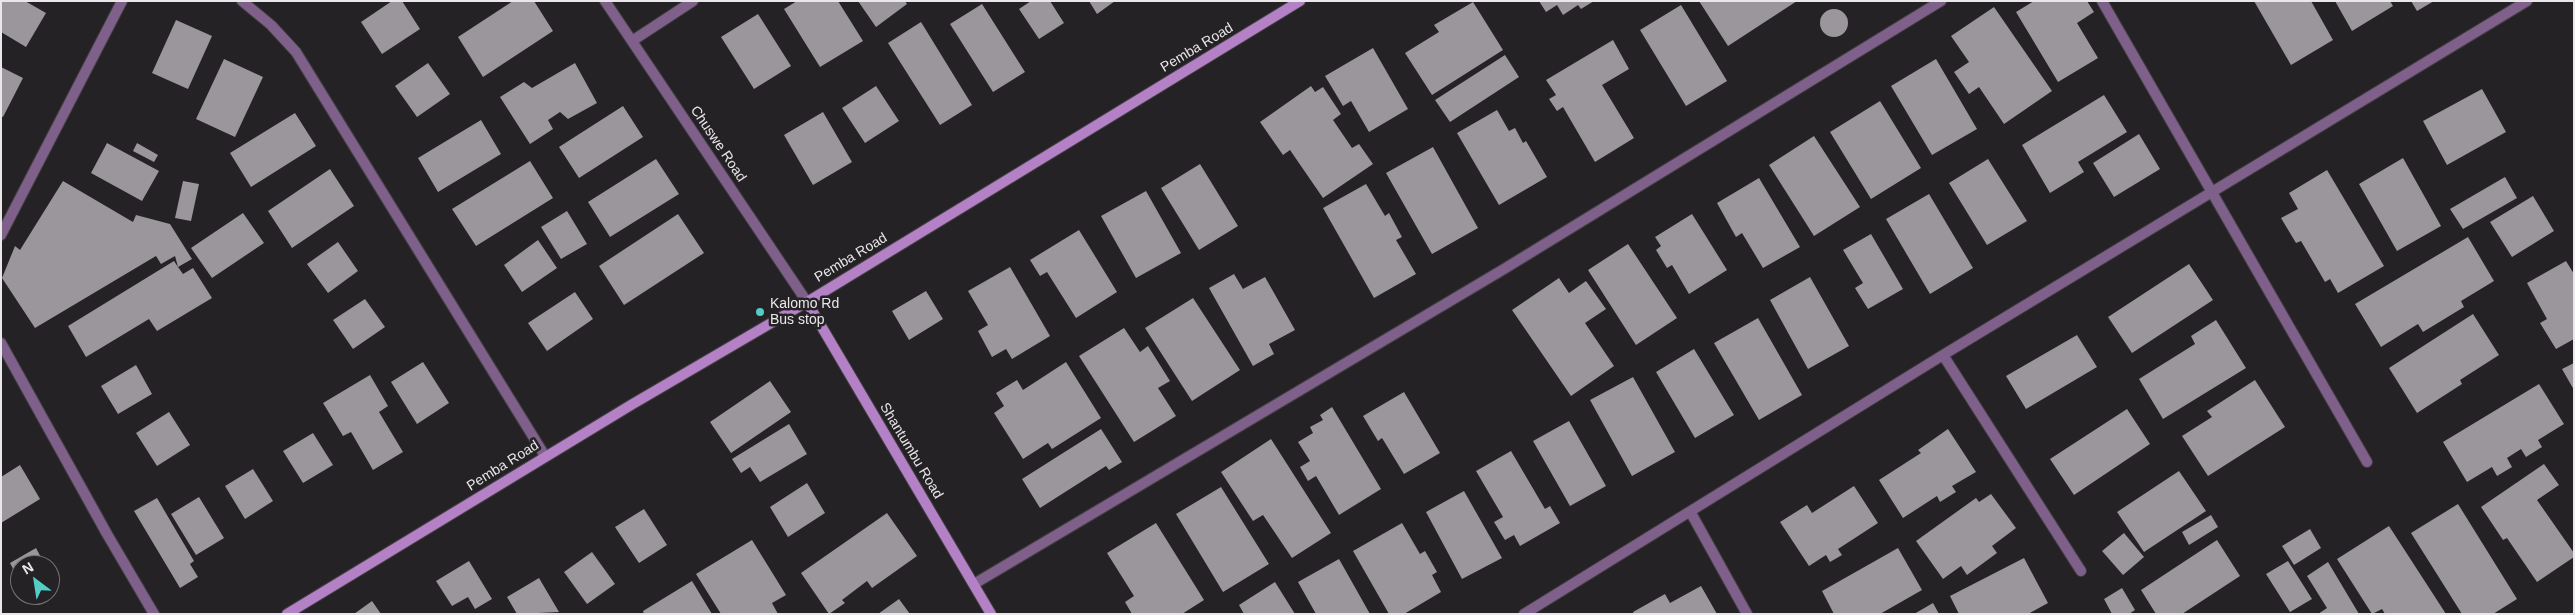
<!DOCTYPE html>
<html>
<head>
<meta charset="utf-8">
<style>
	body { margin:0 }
	#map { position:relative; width:2575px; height:615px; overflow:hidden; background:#252226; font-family:Arial,sans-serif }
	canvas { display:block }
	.frame { position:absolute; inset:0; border:2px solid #eae7ea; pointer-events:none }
	.north { position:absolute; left:10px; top:555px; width:50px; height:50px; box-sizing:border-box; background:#252226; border:1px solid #747174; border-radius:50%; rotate:329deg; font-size:14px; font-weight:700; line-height:20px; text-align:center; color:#eae7ea }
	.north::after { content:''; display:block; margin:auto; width:18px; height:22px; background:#54cdc7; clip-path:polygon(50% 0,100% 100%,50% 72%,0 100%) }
</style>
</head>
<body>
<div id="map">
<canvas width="2575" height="615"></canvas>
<div class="frame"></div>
<div class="north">N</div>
</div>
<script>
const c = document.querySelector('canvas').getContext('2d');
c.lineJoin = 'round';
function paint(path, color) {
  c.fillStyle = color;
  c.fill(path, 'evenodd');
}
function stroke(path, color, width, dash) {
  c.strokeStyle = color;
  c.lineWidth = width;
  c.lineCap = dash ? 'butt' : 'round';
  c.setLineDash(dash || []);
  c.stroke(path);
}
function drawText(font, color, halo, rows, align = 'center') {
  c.font = font + ' Arial,sans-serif';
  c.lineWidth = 5;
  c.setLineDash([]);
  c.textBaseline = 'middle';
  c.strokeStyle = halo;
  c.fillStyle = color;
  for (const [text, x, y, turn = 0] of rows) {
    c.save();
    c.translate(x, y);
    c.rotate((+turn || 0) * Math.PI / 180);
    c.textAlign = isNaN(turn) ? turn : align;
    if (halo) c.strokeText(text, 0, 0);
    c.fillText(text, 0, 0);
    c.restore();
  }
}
paint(new Path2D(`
	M1 1H25L46 13 26 47 1 32Z
	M392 1H402L420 29 382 54 361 22Z
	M513 1H534L553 31 483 77 458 37Z
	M797 1H838L863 41 820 67 784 9Z
	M858 1H905L907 4 876 27Z
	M1031 1H1050L1064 23 1039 39 1019 9Z
	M1089 1H1115L1097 14Z
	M1539 1H1594L1581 9 1578 5 1563 15 1557 5 1546 12Z
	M1699 1H1797L1728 46Z
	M2034 1H2087L2094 12 2077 23 2098 58 2058 82 2016 12Z
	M2254 1H2311L2333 40 2291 65Z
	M2335 1H2390L2393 6 2352 31Z
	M2411 1H2434L2417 11Z
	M1473 2 1503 50 1432 95 1405 53 1439 32 1434 25Z
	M982 4 1025 72 993 92 950 24Z
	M1681 5 1727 81 1686 106 1640 30Z
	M1994 7 2052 91 2004 124 1979 87 1969 94 1954 72 1969 62 1951 36Z
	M1820 23a14 14 0 1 1 28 0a14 14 0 1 1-28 0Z
	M758 14 791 66 754 89 721 37Z
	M176 20 212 36 188 89 152 73Z
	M921 22 972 105 940 125 888 43Z
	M1613 40 1629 69 1602 85 1634 138 1595 162 1563 107 1557 111 1549 99 1556 95 1546 80Z
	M1373 48 1408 109 1369 132 1351 101 1343 106 1325 76Z
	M1505 55 1519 77 1450 122 1435 100Z
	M224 59 263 77 235 137 196 119Z
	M1936 59 1977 129 1932 155 1891 86Z
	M428 63 450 94 417 117 395 86Z
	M575 63 597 103 568 119 560 112 548 120 553 129 530 144 500 97 524 82 532 88Z
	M1 67 23 78 3 117 1 116Z
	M876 86 899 121 865 143 842 108Z
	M1311 86 1315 92 1323 87 1341 114 1333 120 1352 148 1359 144 1373 164 1323 198 1290 150 1283 155 1260 122Z
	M2482 89 2506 132 2447 165 2423 121Z
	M2104 95 2127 132 2078 162 2084 172 2050 193 2022 145Z
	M1880 101 1921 168 1871 199 1830 132Z
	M623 106 643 137 579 178 559 147Z
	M1497 110 1509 131 1515 128 1523 143 1526 141 1547 177 1499 205 1457 133Z
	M823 112 852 162 813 185 784 135Z
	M295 113 316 146 251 187 230 153Z
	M481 120 501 154 438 192 418 158Z
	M2139 134 2160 169 2114 197 2093 163Z
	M1814 136 1860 207 1814 236 1769 165Z
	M107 143 159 171 142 201 91 173Z
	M137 143 158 155 154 162 133 151Z
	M1433 147 1478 228 1432 254 1386 173Z
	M2403 158 2441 226 2397 251 2359 184Z
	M656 159 679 194 610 237 588 202Z
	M1988 159 2027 221 1987 245 1949 183Z
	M530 161 553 198 476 246 452 209Z
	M1200 164 1238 226 1199 250 1161 188Z
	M330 169 354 206 292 248 268 211Z
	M2327 170 2384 266 2338 293 2330 279 2325 282 2301 241 2296 243 2281 218 2298 209 2289 193Z
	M2505 177 2517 198 2463 229 2450 209Z
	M1759 178 1800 247 1763 268 1742 233 1736 237 1717 203Z
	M63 181 133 222 136 215 170 224 192 259 178 267 183 274 193 268 212 298 157 331 149 319 86 357 68 326 174 261 178 267 175 256 161 264 156 256 35 328 2 278 15 246 20 250Z
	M183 181 199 184 191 221 175 218Z
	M1366 184 1385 216 1389 213 1402 237 1396 240 1416 274 1374 298 1323 208Z
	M1146 191 1181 253 1136 278 1101 216Z
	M1929 194 1973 268 1930 294 1886 219Z
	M2533 196 2554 231 2512 257 2490 222Z
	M567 211 587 244 561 259 541 227Z
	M243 213 264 243 212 278 191 248Z
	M678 214 704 253 624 305 599 266Z
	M1692 214 1727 270 1689 294 1672 265 1667 268 1656 250 1661 246 1655 237Z
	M1079 230 1117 292 1076 318 1047 272 1040 276 1030 260Z
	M1871 234 1903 289 1868 309 1855 288 1863 283 1843 250Z
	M2468 237 2494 281 2461 301 2464 307 2423 332 2418 324 2381 347 2355 304Z
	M538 240 557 268 522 292 504 265Z
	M338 242 358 271 328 293 307 264Z
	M1628 244 1677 318 1636 345 1588 270Z
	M2566 261 2574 274V339L2556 349 2540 323 2547 319 2527 283Z
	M2189 264 2213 300 2132 353 2108 317Z
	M1010 267 1050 336 1012 359 1006 349 992 357 978 331 988 325 968 291Z
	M1234 274 1243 289 1265 277 1295 330 1269 344 1274 354 1253 366 1209 288Z
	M1810 277 1849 346 1808 369 1770 300Z
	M1559 278 1569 293 1586 281 1606 309 1585 323 1614 366 1571 396 1512 310Z
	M926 291 943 319 909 340 892 311Z
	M575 292 593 319 547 351 528 323Z
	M1193 298 1240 370 1192 401 1145 328Z
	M365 299 385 327 353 349 333 320Z
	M2473 314 2499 355 2460 380 2462 384 2417 413 2389 368Z
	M1758 318 1802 395 1759 420 1714 343Z
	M2216 320 2246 368 2163 419 2139 379 2195 344 2191 336Z
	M1124 328 1140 352 1148 346 1170 381 1158 388 1176 416 1134 442 1079 356Z
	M2077 335 2097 367 2026 409 2006 376Z
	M1694 349 1734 415 1695 438 1656 372Z
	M423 362 449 403 417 424 391 382Z
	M1066 362 1101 418 1052 449 1048 443 1023 459 994 413 1004 406 996 393 1017 380 1023 390Z
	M2574 363V390L2562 369Z
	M136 365 152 394 118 414 101 386Z
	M370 375 388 406 379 412 403 452 373 470 351 432 343 436 323 403Z
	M1633 377 1675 452 1632 476 1590 400Z
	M2255 380 2285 427 2208 476 2182 436 2212 417 2207 411Z
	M770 381 791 412 731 453 710 422Z
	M2539 384 2564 424 2538 440 2542 447 2526 457 2521 449 2507 458 2512 467 2497 476 2492 467 2467 482 2443 442Z
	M1404 392 1440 453 1404 474 1382 438 1378 441 1363 416Z
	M1332 407 1381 489 1339 515 1316 476 1308 481 1300 467 1310 461 1298 442 1313 433 1310 427 1323 420 1320 415Z
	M2127 409 2150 444 2074 495 2050 459Z
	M169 412 190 445 157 466 136 433Z
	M1569 421 1606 486 1570 506 1533 441Z
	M789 424 807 454 760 482 750 467 741 473 732 459Z
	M1101 429 1122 462 1109 470 1106 466 1040 508 1022 479Z
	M1948 429 1976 472 1952 486 1956 492 1940 502 1937 496 1903 518 1879 480 1921 453 1918 450Z
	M313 433 333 465 303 483 283 451Z
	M1271 439 1331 533 1292 558 1263 515 1253 521 1221 472Z
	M1511 451 1545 509 1550 506 1560 523 1520 546 1514 535 1505 540 1494 522 1503 517 1476 471Z
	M2544 464 2559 485 2537 500 2574 553V557L2537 582 2507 538 2503 540 2481 507Z
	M20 465 40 499 1 523V477Z
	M253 469 273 501 245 519 225 486Z
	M2179 471 2206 511 2144 552 2117 512Z
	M807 483 825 513 788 537 770 507Z
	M1854 486 1878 523 1838 549 1842 555 1830 562 1826 555 1809 566 1780 522 1807 505 1812 513Z
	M1221 487 1269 564 1223 592 1176 514Z
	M1464 491 1502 558 1462 579 1426 512Z
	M1991 494 2016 528 1992 546 1997 553 1967 575 1961 566 1943 579 1916 541 1976 498 1979 502Z
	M199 497 224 538 196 555 171 514Z
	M157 498 194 561 190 564 198 577 180 588 134 511Z
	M2458 504 2517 599 2493 614H2462L2411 533Z
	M644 509 667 545 639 563 615 527Z
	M887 513 917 556 872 588 867 581 842 600 845 603 829 614 801 573Z
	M2211 515 2218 527 2189 545 2182 532Z
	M1156 523 1204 600 1182 614H1132L1125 602 1134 596 1107 553Z
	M1402 523 1420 554 1425 551 1437 572 1432 575 1441 592 1404 614H1389L1353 551Z
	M2389 526 2446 614H2385L2382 609 2372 614 2337 559Z
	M2310 529 2321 548 2294 565 2282 546Z
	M2124 533 2144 557 2123 575 2102 551Z
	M752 540 786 595 772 603 778 614H721L696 574Z
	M2217 540 2240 576 2182 614H2156L2141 590Z
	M36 548 45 565H20V582L10 563Z
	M1898 548 1922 590 1880 614H1834L1822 591Z
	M592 552 615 584 587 604 564 572Z
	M2024 558 2048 603 2028 614H1959L1950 596Z
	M1339 559 1370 614H1316L1298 582Z
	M469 561 492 599 475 609 468 597 452 606 436 581Z
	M2288 561 2312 599 2290 612 2266 574Z
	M2328 562 2359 614H2318L2327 608 2307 576Z
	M539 578 559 612 517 614 507 597Z
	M692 581 712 614H644L643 611Z
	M1275 582 1295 614H1244L1239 605Z
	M1701 586 1717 614H1634L1633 612 1665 594 1670 603Z
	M2122 588 2135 610 2129 614H2112L2104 599Z
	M899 599 910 614H878Z
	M372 601 381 614H354Z
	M1933 603 1939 614H1914Z`), '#9a969c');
const street = new Path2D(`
	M242 1 271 25 296 52 545 456
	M605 1 807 302
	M2102 1 2367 462
	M632 41 693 1
	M1 235 122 1
	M1 343 107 534 154 614
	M1943 355 2081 571
	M1691 513 1747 614
	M974 584 1504 269 1941 1
	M1524 614 1943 355 2527 1`);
const secondary = new Path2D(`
	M807 302 991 614
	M287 614 631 405 807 302 1300 1`);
stroke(street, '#413e41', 12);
stroke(secondary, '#413e41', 12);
stroke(street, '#7f608b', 10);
stroke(secondary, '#b481c7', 10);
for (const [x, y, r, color] of [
	[760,312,5,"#54cdc7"]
]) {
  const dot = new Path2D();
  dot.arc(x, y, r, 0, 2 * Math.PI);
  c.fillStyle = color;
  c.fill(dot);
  stroke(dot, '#252226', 2);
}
drawText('14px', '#eae7ea', '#252226', [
	["Pemba Road",1197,48,-31],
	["Chuswe Road",718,144,56],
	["Pemba Road",851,258,-31],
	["Shantumbu Road",911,451,59],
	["Pemba Road",503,466,-32]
]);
drawText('14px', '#eae7ea', '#252226', [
	["Kalomo Rd",770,304],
	["Bus stop",770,320]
], 'left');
</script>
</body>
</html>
